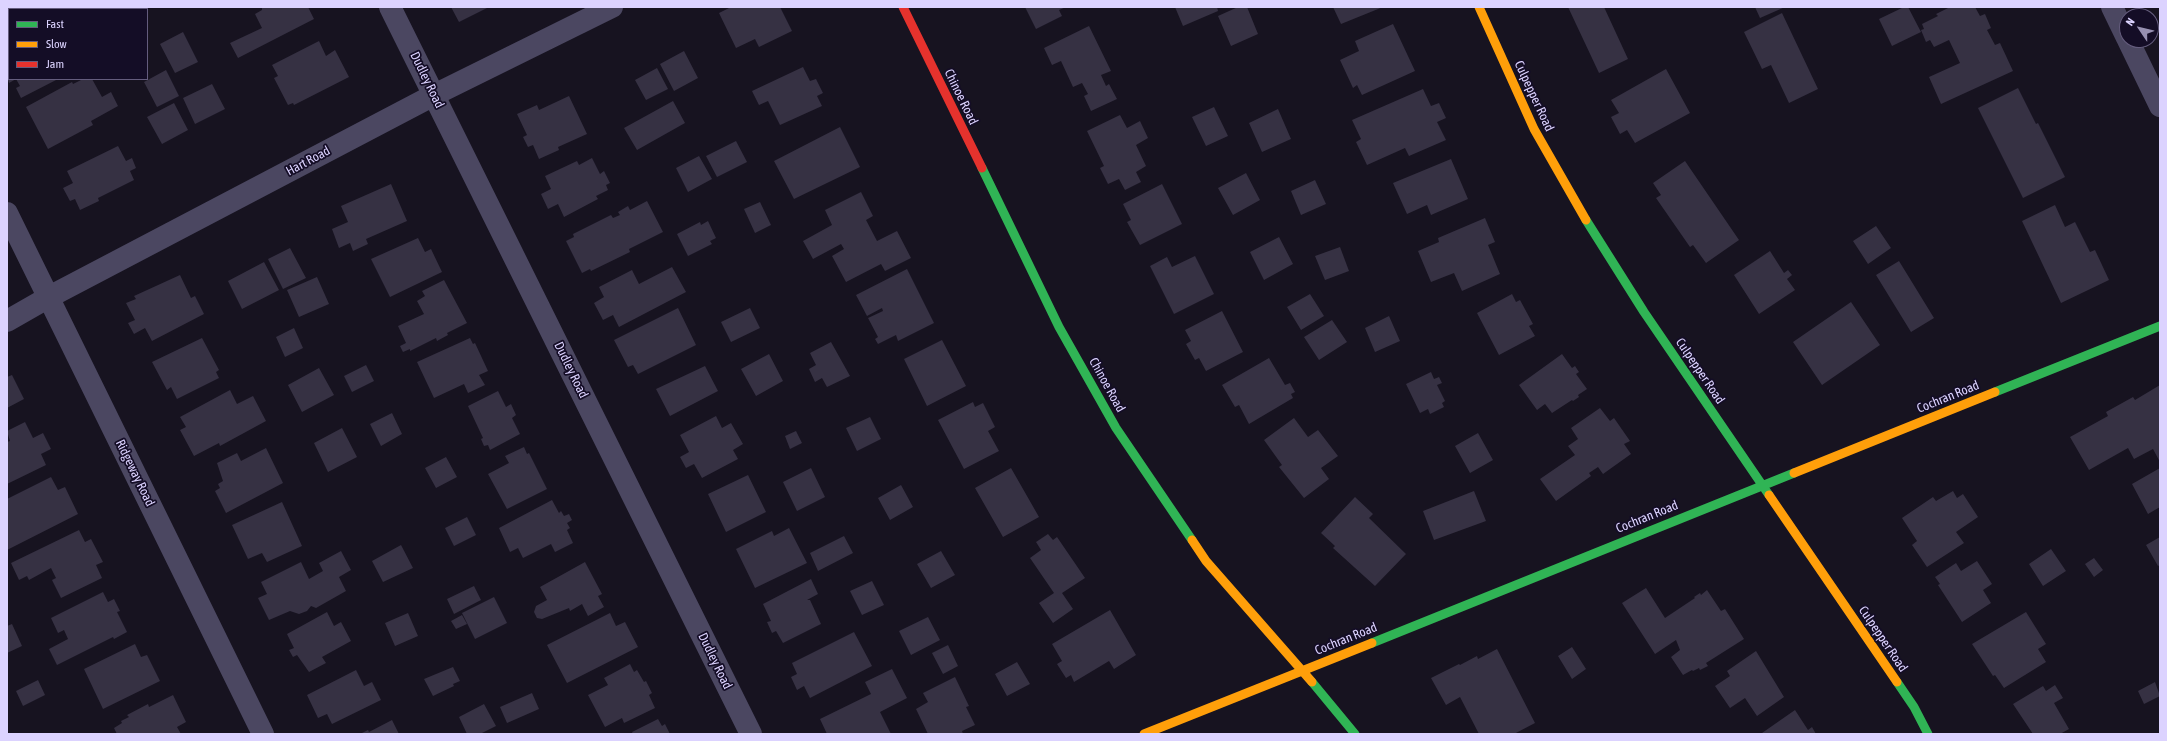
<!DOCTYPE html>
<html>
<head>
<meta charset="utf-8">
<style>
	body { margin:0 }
	#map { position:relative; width:2167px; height:741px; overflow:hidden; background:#171320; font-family:"Asap Condensed",sans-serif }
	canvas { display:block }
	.frame { position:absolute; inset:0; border:8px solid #dcd3ff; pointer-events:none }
	.legend { position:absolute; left:8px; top:8px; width:140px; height:72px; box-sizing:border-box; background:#140d26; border:1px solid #645c7d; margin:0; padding:5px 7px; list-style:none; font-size:12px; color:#dcd3ff }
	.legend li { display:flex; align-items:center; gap:8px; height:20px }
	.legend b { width:20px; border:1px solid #645c7d }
	.north { position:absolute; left:2119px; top:8px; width:40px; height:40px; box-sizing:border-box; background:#140d26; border:1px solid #645c7d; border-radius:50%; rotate:305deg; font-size:11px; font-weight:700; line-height:16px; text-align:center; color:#dcd3ff }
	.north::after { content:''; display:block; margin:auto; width:14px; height:18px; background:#9790b1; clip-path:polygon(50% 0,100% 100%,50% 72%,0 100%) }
</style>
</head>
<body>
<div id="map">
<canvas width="2167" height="741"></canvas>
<div class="frame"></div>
<ul class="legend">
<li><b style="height:5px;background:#30b455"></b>Fast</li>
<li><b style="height:5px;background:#ff9f0a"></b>Slow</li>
<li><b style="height:5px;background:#e5322d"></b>Jam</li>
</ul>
<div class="north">N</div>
</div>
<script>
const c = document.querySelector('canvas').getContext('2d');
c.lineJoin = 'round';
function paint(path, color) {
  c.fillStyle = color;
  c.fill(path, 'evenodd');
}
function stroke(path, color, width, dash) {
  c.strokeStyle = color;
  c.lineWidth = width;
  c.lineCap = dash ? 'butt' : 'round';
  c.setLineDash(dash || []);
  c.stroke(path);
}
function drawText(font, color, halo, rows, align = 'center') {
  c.font = font + ' "Asap Condensed",sans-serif';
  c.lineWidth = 3.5;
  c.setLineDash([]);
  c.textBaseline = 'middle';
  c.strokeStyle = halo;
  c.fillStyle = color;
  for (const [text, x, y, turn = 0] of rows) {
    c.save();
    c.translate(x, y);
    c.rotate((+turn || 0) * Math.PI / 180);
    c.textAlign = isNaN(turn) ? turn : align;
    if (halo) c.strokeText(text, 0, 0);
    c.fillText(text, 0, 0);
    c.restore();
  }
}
paint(new Path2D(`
	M7 7H42L38 9H9V39L7 40Z
	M59 7H88L89 9H61Z
	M262 7H308L314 19 238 58 230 43 262 28 255 14 262 10Z
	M451 7H489L459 22Z
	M731 7H780L792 31 759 47 755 39 736 48 719 13Z
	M1025 7H1066L1059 10 1062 16 1036 29Z
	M1175 7H1217L1218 11 1183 26Z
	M1238 7H1247L1258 34 1231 46 1218 16Z
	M1333 7H1383L1341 24Z
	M1568 7H1604L1628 59 1599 73Z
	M1755 7H1785L1760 18Z
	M1904 7H1908L1921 32 1892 46 1879 19Z
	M1950 7H1975L1980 16 1985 14 1991 28 1987 30 1995 45 2000 43 2013 71 1941 104 1929 77 1960 63 1949 40 1934 47 1930 40 1926 42 1921 30 1924 29 1922 24 1938 16 1936 14Z
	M1782 13 1818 89 1789 103 1771 65 1762 69 1744 32Z
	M1393 24 1415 71 1362 95 1357 85 1353 88 1340 60 1359 51 1355 41Z
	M1089 26 1111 71 1101 75 1106 86 1109 84 1117 99 1091 111 1084 96 1088 94 1082 83 1073 87 1061 61 1052 65 1044 48Z
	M183 32 198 62 175 73 160 44Z
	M319 41 326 56 335 50 349 77 294 105 293 103 288 105 274 78 278 76 272 65Z
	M684 51 698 78 674 91 660 64Z
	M9 60V79H58L21 98 16 88 20 86 16 79 9 83 7 78V61Z
	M803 67 810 81 816 79 823 93 817 96 822 106 780 125 768 101 759 105 752 91Z
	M657 68 668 89 646 100 635 80Z
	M1666 69 1690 113 1635 143 1627 130 1620 134 1611 117 1619 113 1611 100Z
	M166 70 179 96 157 107 144 82Z
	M83 79H92L102 97 111 92 118 106 91 121 93 125 48 149 26 107 72 82 73 84Z
	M212 84 225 109 195 124 183 98Z
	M2018 88 2036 124 2038 123 2065 177 2023 198 1978 108Z
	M1423 89 1431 106 1439 103 1446 118 1437 122 1446 140 1409 156 1405 148 1367 165 1356 142 1361 139 1352 120Z
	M569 96 587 134 558 147 559 150 539 159 533 145 528 147 523 137 527 135 517 114 537 105 539 110Z
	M673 101 685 123 637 150 624 128Z
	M174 103 188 130 162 144 147 117Z
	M1214 107 1228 136 1206 146 1192 117Z
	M1278 109 1291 139 1262 152 1249 123Z
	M1120 115 1127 128 1140 121 1148 138 1136 145 1146 166 1136 172 1141 182 1125 190 1119 179 1108 184 1100 168 1104 166 1087 131Z
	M840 127 860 167 794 199 774 161Z
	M736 141 747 162 717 177 706 156Z
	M118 146 126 161 132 158 136 168 130 171 134 180 98 198 99 201 80 210 75 199 70 201 63 188 73 183 67 171Z
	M699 156 712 179 688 192 676 168Z
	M592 158 600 174 604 171 610 183 606 185 608 190 596 196 598 199 564 217 558 204 548 209 541 194 551 189 545 176 577 161 579 165Z
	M1451 159 1468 199 1431 215 1427 205 1407 214 1393 183Z
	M1685 161 1739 240 1706 263 1693 245 1690 247 1656 198 1661 195 1653 183Z
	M1246 173 1260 200 1233 215 1218 188Z
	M1315 180 1326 204 1301 215 1291 191Z
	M391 184 407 221 366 239 368 244 353 251 350 243 339 248 332 229 348 222 341 206Z
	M1162 184 1182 224 1140 245 1127 222 1131 220 1123 204Z
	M861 192 873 216 866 220 877 241 897 231 911 258 885 271 881 264 846 282 832 256 844 249 841 244 813 259 803 241 832 225 825 210Z
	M647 201 663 232 629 249 630 252 591 271 590 269 582 273 566 241 574 237 573 234 611 215 613 218 620 215 618 212 628 206 630 210Z
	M760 202 771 225 755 233 744 209Z
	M2055 205 2065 227 2075 222 2090 252 2095 250 2109 280 2061 303 2022 221Z
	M1485 218 1495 242 1488 245 1500 274 1462 291 1454 273 1431 282 1418 251 1439 242 1438 238Z
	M708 221 716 238 710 241 712 244 688 256 677 234 700 222 701 225Z
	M1876 226 1891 248 1868 264 1853 241Z
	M1279 237 1293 264 1264 280 1250 252Z
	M418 238 425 252 431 249 442 272 390 297 371 259Z
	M1340 247 1349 271 1325 280 1315 256Z
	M290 248 306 278 283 289 268 259Z
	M1770 251 1784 273 1788 270 1792 275 1787 279 1795 290 1759 314 1734 275Z
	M1195 256 1214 294 1174 314 1150 266 1167 257 1172 267Z
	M1899 261 1934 318 1911 332 1876 275Z
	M264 262 279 290 242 309 228 281Z
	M672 267 686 292 619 327 613 315 603 320 594 303 604 297 599 287 632 270 639 284Z
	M907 269 934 323 898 341 896 335 878 344 875 339 878 337 868 318 883 311 882 308 867 316 856 295Z
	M180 275 191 298 195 296 204 314 152 341 145 328 134 334 128 323 135 320 126 303 136 299 134 296Z
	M317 277 329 304 299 317 287 290Z
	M444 280 467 323 447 333 448 335 437 341 436 338 410 351V349L403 352 400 346 406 343 398 326 424 314 417 301 425 296 422 291Z
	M1310 294 1324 316 1301 330 1287 307Z
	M1512 294 1516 302 1520 300 1533 324 1529 326 1535 336 1499 355 1477 313Z
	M1851 302 1880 345 1822 385 1793 342Z
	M678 308 696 345 638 374 633 365 628 367 614 340Z
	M750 308 760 328 731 342 721 322Z
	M1222 311 1243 352 1206 371 1199 358 1195 360 1186 344 1191 341 1185 330Z
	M1389 316 1400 341 1375 352 1365 328Z
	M1332 320 1347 342 1319 360 1304 337Z
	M294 328 303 348 285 357 276 337Z
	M202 338 219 370 216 372 219 378 177 399 171 387 167 390 152 362Z
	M470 338 473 344 475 343 488 371 479 375 485 385 468 393 464 384 434 398 417 362Z
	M942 340 966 386 927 406 904 359Z
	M831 342 850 376 827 387 822 378 815 382 809 369 816 365 810 353Z
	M769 354 783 381 756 396 741 369Z
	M1562 354 1572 368 1575 366 1579 372 1576 374 1587 389 1578 395 1579 397 1573 401 1572 400 1552 413 1545 404 1537 410 1519 385Z
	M1269 358 1285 385 1290 383 1295 392 1291 394 1293 398 1249 424 1239 405 1235 407 1222 385Z
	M366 365 374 381 352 392 344 376Z
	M705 366 718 391 670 416 656 389Z
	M319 368 334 395 302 412 288 385Z
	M1431 372 1434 379 1439 377 1442 383 1437 385 1445 401 1442 403 1444 407 1430 414 1428 409 1420 413 1406 384Z
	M12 375 24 399 7 408V377Z
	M2160 385V462L2153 449 2134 459 2128 448 2089 470 2070 437 2108 416 2106 412 2133 397 2135 400Z
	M230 390 237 404 253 396 266 421 220 446 219 443 194 456 180 430 186 427 180 417Z
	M498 391 506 407 511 404 516 415 512 418 520 434 490 450 488 445 484 446 481 439 483 438 468 406Z
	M973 402 975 407 983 403 995 427 988 431 999 451 964 469 938 420Z
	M1600 408 1610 421 1614 418 1630 441 1624 444 1631 454 1603 474 1598 467 1589 473 1591 476 1556 501 1540 479 1575 455 1568 446 1578 439 1571 428Z
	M392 413 402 434 381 446 370 424Z
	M716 416 722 428 731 423 743 444 733 450 738 459 702 478 694 464 686 468 680 457 689 452 680 435Z
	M870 417 881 439 857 451 846 428Z
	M1294 418 1308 437 1318 430 1338 456 1321 468 1329 479 1304 498 1279 467 1282 465 1264 440Z
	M25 422 33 438 43 433 51 449 41 454 46 465 7 484V442L10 441 7 431Z
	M342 428 357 457 328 472 314 443Z
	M796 431 802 443 790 449 785 436Z
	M1478 433 1493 460 1470 473 1455 446Z
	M524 447 527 454 529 453 547 489 507 509 488 474 509 463 505 456Z
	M266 448 283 483 226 513 215 491 220 488 218 484 223 481 217 463 237 453 241 461Z
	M446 457 457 477 436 488 425 468Z
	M811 468 825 497 797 511 783 482Z
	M1011 468 1039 517 1003 537 975 488Z
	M2160 468V507L2148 514 2132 484Z
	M748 475 766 512 726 532 708 494Z
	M51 477 58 490 65 487 78 514 7 550V499Z
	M901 485 913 507 890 520 878 498Z
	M1474 491 1486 521 1434 540 1423 511Z
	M1953 491 1957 498 1963 494 1978 517 1956 532 1964 543 1927 567 1912 545 1917 541 1902 518 1933 497 1936 501Z
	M1355 497 1373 514 1369 518 1406 554 1375 586 1333 548 1335 546 1321 533Z
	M552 500 559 513 561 511 564 516 569 514 572 520 567 523 570 528 567 530 573 543 555 552 551 544 523 558 518 548 510 552 499 528Z
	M282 502 302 546 267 562 262 553 248 559 232 525Z
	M467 517 476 535 454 546 445 528Z
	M789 528 807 563 755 588 736 549 772 531 774 536Z
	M79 530 85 542 91 539 103 562 96 565 102 578 61 598 52 580 56 578 51 568 29 580 27 576 19 580 11 563Z
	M1048 534 1053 540 1057 537 1085 578 1062 593 1073 609 1053 623 1039 603 1054 593 1030 558 1041 550 1036 542Z
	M844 536 853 553 818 571 810 553Z
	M2160 537V565L2158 566 2146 545Z
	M401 545 413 568 383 582 372 561Z
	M2051 549 2066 571 2043 586 2029 564Z
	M341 551 351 570 339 577 346 591 316 608 311 606 307 611 299 614 290 611 269 620 258 598 267 594 261 582 301 562 309 579 323 571 319 563Z
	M941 551 955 575 931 588 917 564Z
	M2094 558 2103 570 2094 577 2085 564Z
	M1977 561 1992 584 1983 590 1991 603 1962 622 1938 585 1940 584 1935 577 1956 563 1961 571Z
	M585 562 602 594 598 596 604 607 588 616 582 604 570 611 569 608 542 619 537 618 534 612 536 606 547 600 540 587Z
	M811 579 818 594 807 600H810L821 624 783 643 776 631 772 633 767 622 771 621 763 604Z
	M872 581 884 605 862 615 850 591Z
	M474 586 481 600 454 614 447 599Z
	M1646 588 1665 618 1695 598 1694 597 1700 593 1701 595 1707 590 1721 611 1725 609 1744 639 1706 663 1708 666 1700 670 1699 668 1693 671 1692 670 1683 675 1671 657 1680 650 1676 640 1655 654 1622 603Z
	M103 592 108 602 114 599 120 611 117 612 127 632 114 639 113 637 57 665 49 649 68 639 64 630 58 633 51 618Z
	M494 597 507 623 475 639 462 613Z
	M1110 610 1136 655 1114 669 1109 661 1074 682 1071 675 1066 678 1057 664 1062 661 1052 644Z
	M327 612 334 626 341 622 351 641 322 657 326 663 309 672 297 655 293 657 289 650 294 648 287 634Z
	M2026 612 2046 644 2038 649 2046 662 2004 688 1995 675 1993 676 1972 644Z
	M408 613 418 636 395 646 385 623Z
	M610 613 616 626 625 622 638 647 567 683 547 645Z
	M462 615 467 624 456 629 451 621Z
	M928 617 940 640 911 655 899 631Z
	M12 624 22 646 7 653V626Z
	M854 632 872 666 810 698 804 686 797 690 791 677 797 674 792 663Z
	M135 644 141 657 147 655 160 681 103 709 84 669Z
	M948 645 958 666 943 674 932 653Z
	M1572 647 1586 669 1572 679 1558 656Z
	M1497 649 1535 723 1514 734H1479L1460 697 1446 705 1431 678 1459 664 1460 665 1477 656 1478 659Z
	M1756 651 1784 697 1757 716 1745 698 1730 708 1715 686 1730 676 1727 671Z
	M1017 662 1030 684 1007 696 995 674Z
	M630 664 634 672 637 670 644 682 646 681 652 693 649 695 655 708 624 723 622 718 605 727 588 695 608 685 604 678Z
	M453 667 460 681 453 684 454 686 433 696 424 679Z
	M892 669 907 698 880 712 891 734H827L820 719 871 694 865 682Z
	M356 670 364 686 372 682 381 700 332 724 327 714 318 718 307 695Z
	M955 677 969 706 966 707 975 725 962 731 963 734H928L916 709 928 702 923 693Z
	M38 680 45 695 23 706 16 691Z
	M2155 682 2160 696 2144 704 2138 691Z
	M2055 685 2063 698 2054 703 2069 729 2060 734H2033L2013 704 2043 686 2046 691Z
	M532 693 539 709 507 723 500 707Z
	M173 695 186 722 177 727 181 734H117L114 728 122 723 121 721 129 717 127 715 148 704 149 707Z
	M484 704 496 726 480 734H467L459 717Z
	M1795 710 1808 730 1812 727 1816 734H1763L1762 733Z
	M658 719 662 726 665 724 670 734H633L632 732Z
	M392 720 399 734H360L368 730 369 732Z`), '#363143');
stroke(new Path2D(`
	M390 7 751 734
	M2112 7 2127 38
	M2128 40 2160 106
	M7 213 263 734
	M7 321 49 297 434 95 612 7`), '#4b4761', 22);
stroke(new Path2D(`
	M982 168 1059 327 1116 428 1192 540
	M1586 220 1644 312 1769 495
	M1995 392 2160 326
	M1372 643 1794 473
	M1312 682 1355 734
	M1897 682 1914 707 1928 734`), '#30b455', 9);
stroke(new Path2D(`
	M1479 7 1534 129 1586 220
	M1794 473 1995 392
	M1769 495 1897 682
	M1192 540 1206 561 1312 682
	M1144 734 1372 643`), '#ff9f0a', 9);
stroke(new Path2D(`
	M903 7 982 168`), '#e5322d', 9);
drawText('13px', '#dcd3ff', '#140d26', [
	["Dudley Road",427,80,64],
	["Culpepper Road",1534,96,65],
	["Chinoe Road",961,97,64],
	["Hart Road",308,161,-28],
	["Dudley Road",571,370,64],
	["Culpepper Road",1700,371,56],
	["Chinoe Road",1107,385,61],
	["Cochran Road",1948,397,-22],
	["Ridgeway Road",135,473,64],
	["Cochran Road",1647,517,-22],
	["Cochran Road",1346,639,-22],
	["Culpepper Road",1883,639,56],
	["Dudley Road",715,661,64]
]);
</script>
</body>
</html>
